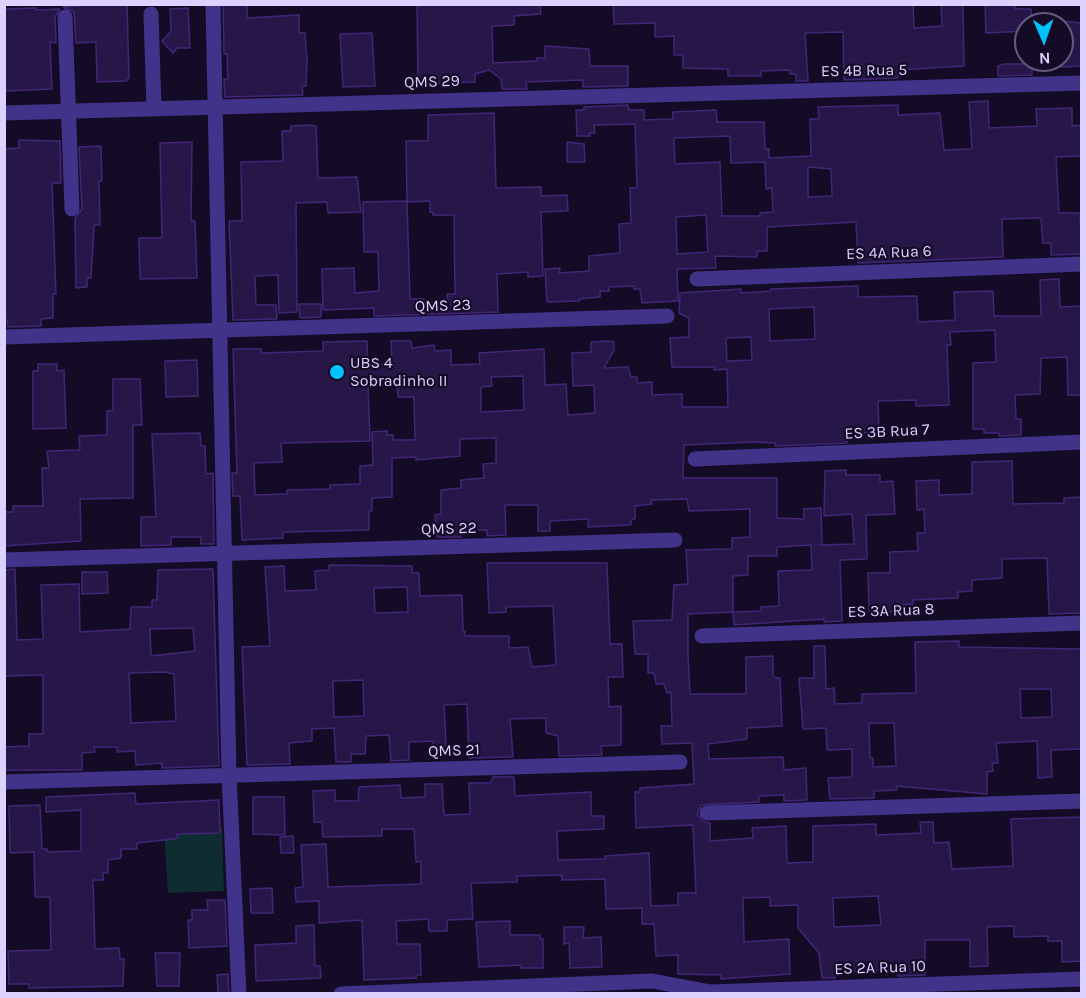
<!DOCTYPE html>
<html>
<head>
<meta charset="utf-8">
<style>
	body { margin:0 }
	#map { position:relative; width:1086px; height:998px; overflow:hidden; background:#140c26; font-family:Karla,sans-serif }
	canvas { display:block }
	.frame { position:absolute; inset:0; border:6px solid #dcd1ff; pointer-events:none }
	.north { position:absolute; left:1014px; top:12px; width:60px; height:60px; box-sizing:border-box; background:#140c26; border:2px solid #645b7d; border-radius:50%; rotate:178deg; font-size:16px; font-weight:700; line-height:24px; text-align:center; color:#dcd1ff }
	.north::after { content:''; display:block; margin:auto; width:21px; height:27px; background:#00c3fc; clip-path:polygon(50% 0,100% 100%,50% 72%,0 100%) }
</style>
</head>
<body>
<div id="map">
<canvas width="1086" height="998"></canvas>
<div class="frame"></div>
<div class="north">N</div>
</div>
<script>
const c = document.querySelector('canvas').getContext('2d');
c.lineJoin = 'round';
function paint(path, color) {
  c.fillStyle = color;
  c.fill(path, 'evenodd');
}
function stroke(path, color, width, dash) {
  c.strokeStyle = color;
  c.lineWidth = width;
  c.lineCap = dash ? 'butt' : 'round';
  c.setLineDash(dash || []);
  c.stroke(path);
}
function drawText(font, color, halo, rows, align = 'center') {
  c.font = font + ' Karla,sans-serif';
  c.lineWidth = 4.5;
  c.setLineDash([]);
  c.textBaseline = 'middle';
  c.strokeStyle = halo;
  c.fillStyle = color;
  for (const [text, x, y, turn = 0] of rows) {
    c.save();
    c.translate(x, y);
    c.rotate((+turn || 0) * Math.PI / 180);
    c.textAlign = isNaN(turn) ? turn : align;
    if (halo) c.strokeText(text, 0, 0);
    c.fillText(text, 0, 0);
    c.restore();
  }
}
paint(new Path2D(`
	M222 828 224 891 168 893 164 829Z`), '#0f2d30');
const building = new Path2D(`
	M95 4H127L129 78 126 81 97 82 96 42 76 43 74 12 63 7Z
	M223 4H247V18L299 15V33H305L307 61 306 86H302L303 95 225 97 224 79H228L227 54H224Z
	M417 4H540L541 14 514 16V25L492 26 493 63 537 61V58H545V46L589 49 590 66H628V86L583 87V80L526 82 527 89H502L501 79 489 70 475 74V82L418 84Z
	M613 4H913L914 28 942 26 941 4H963L964 66 898 70V78L844 80 843 32 805 33 808 81H796V74H790V70L761 71V76H728V69L683 68V55H674V36L655 37V23L614 24Z
	M985 4H1015V9H1031V24H1026V31L986 33Z
	M36 8V10L60 9 55 17 56 43 50 42 52 89 4 91V9Z
	M188 8 190 48H177L173 53 162 41 171 31 170 9Z
	M1062 21 1082 23V66L1062 67Z
	M372 33 375 86 343 87 340 34Z
	M1004 64H1032V75L998 76V66Z
	M988 101 989 128 1037 126 1036 109 1072 108V126L1082 125V156L1056 157 1058 195 1059 213H1080L1082 254 1051 255V243H1043L1041 218 1002 219 1003 257 858 263 856 222 767 227V251H757V257L715 256 716 268 677 269 678 301 642 303 640 289H634V286L609 287V291H600V297L579 299V301L547 302 545 269 560 268 559 273 589 271V256L620 253 619 224 631 223 630 188H637L635 124 594 125 595 133H590V136H577L576 110H584V107L628 105 629 110H644V120L673 119V112L716 110 717 122H764L765 149H769V158L811 156 810 119H819L818 107 898 105V115L940 113 944 150 972 149 969 102ZM730 136 731 163 765 162 766 189 772 188 773 212 760 213V216H722L720 162 675 164 674 138ZM808 167 831 169 832 196 808 197ZM706 215 708 252 677 254 676 217Z
	M494 113 496 188 541 187V196L567 195 568 211 541 212 543 276 528 277V272L497 274 498 312 374 316V308L323 310 322 269 354 268 355 293 379 291 378 252H364L363 202 407 201 406 141H428V115ZM430 201V212H433V215H454L455 294H447V302L424 303V299H410L407 202Z
	M310 125 316 126 318 178 357 177 361 212 328 213 327 202 296 203 297 312 279 313 278 275 255 276 256 305H276L277 319 233 320 229 221H242L241 162 283 161 282 131H291V126Z
	M19 140 60 141 61 183H52L56 294H53V318L41 319V326L8 327 7 320H4V149L19 148Z
	M192 142 191 221H195L197 278 140 279 139 238H162L160 143Z
	M567 142 584 144 585 162H567Z
	M101 146 102 181H99L100 225H94L91 278H87V287L76 288 75 218 82 209 79 147Z
	M1059 279 1060 307 1082 306V395H1068L1067 357 1041 358 1040 394 1015 395 1016 419H1021V435L999 436V433H984V429H973V363L996 362 995 330 950 332 951 345H947L949 405 916 406V400L878 401 879 432 847 434V443L775 446V443L753 442 684 445 683 478H777V518L804 519V509L821 508 822 545H820L854 544 852 514 824 516 825 471 846 470V475H880V482L893 481 895 514 866 515 867 559 840 560 842 621 824 622V619L734 625 733 612 761 611V607L779 606 778 571 812 570 811 545 777 547V556H748V575L733 576V612L688 614V653L690 694H746V657L773 656V674L775 678H780L782 726 747 728V739L708 744 709 759 783 757 784 770 806 768 807 800 784 801V795L759 796V802L701 805 697 814 702 821 710 823V841L753 838 752 828 786 826 787 863 813 862V826L876 824V835L921 833 920 822H933L934 843 949 842 952 869 1013 866 1011 819 1082 817V961L1062 962V941H1048V936L1014 937V926L987 927 988 966 970 967V940H925V975L898 976V972L884 970 835 972V978H822L819 953 798 928V905L770 906V897L743 898 744 942 789 939 790 974 721 979V975L678 974V955L656 956 654 924H642V908L606 909 605 879 562 880V875L517 876V882L471 883 473 919 447 920V931H429L428 919 396 921 397 944H420L421 975H416V978L364 980 362 920 319 923V901L296 902 295 888 303 887 301 845 326 844 328 887 421 884V861L416 862 414 829H382V836L323 837 322 822H314L313 791 335 790V801H358L359 787 400 785 401 798 425 797V784H442L444 815 470 814 469 783H490L493 777H514L515 796 591 792V816H604V829L557 831 558 860 605 859V856L649 853 651 906 678 905V893H696L693 825 636 828 635 792H640V788L694 784 692 743 662 744 661 726H672L671 692 667 693 664 684H656L654 673H648V654H635L633 621 672 620 674 585 688 584 686 550 732 549V538L750 537V509L689 511 687 499 651 500 652 504 635 506V519L631 520V525L588 527V519L550 521V531H538V505H505L506 535 487 536V530L460 531 461 537H437L435 515 441 514V490L461 488V480L484 478 483 464 496 463V438L460 439V456L416 460V457L392 458V497L372 498V511H369V530L283 532V538L242 540 240 496H233L232 473H237L233 349H261V353L323 351V342L367 341 368 364H392L391 341H411L412 348 434 345 435 351 451 350V365L480 364 479 353 544 349 545 385 566 384 568 415 595 413 594 385 573 386 572 353 591 352V342L608 341 614 342V350L604 368 628 367 631 377H637V383L652 382V395L682 394V407H728L727 369 714 370V367H672L670 338 689 337V318L679 313 680 293 741 289V293L771 291V289L858 286V297L917 296 918 322 955 320 954 292 993 291 994 316H1041L1040 280ZM814 307 815 339 770 341 769 309ZM751 337 752 360 727 361 726 338ZM523 376 524 410 481 412V387L492 386 491 377ZM397 384 398 397H414L415 440H393V435H387V431L372 432 373 465 360 466V484L330 485V489L287 490V494L255 495 254 463 282 462 281 443 370 441 368 385ZM878 896 881 925 834 927 833 898Z
	M299 304H321V317L300 318Z
	M197 360 198 396 166 397 165 361Z
	M38 364H57V371L64 370 66 428 33 429V371H38Z
	M113 379H140L142 425H133V498L80 499 81 541 4 546V512H13V506H43L42 468H49L47 451 80 450 79 436 107 435V411H113Z
	M200 433 201 446H205L206 474 213 473 214 544H201V537H171V545L141 546V517H156L152 434Z
	M1012 461 1013 504 1064 503V498L1082 497V613L1049 614 1047 558 1002 559V578L972 580V591L958 592V598L913 600V604L902 605 903 612 869 611 868 573H890V552L918 551 917 533H925L924 509 917 510 916 481 939 480V495L972 494V462Z
	M487 563H607L610 644H622L623 677H608L609 707 621 706V745L601 746 602 755 559 756 558 736 546 733V718L510 719 513 757 469 758 467 704 444 705 446 746H433V741L409 742V760L391 761 389 735 366 736 365 754H351V762H336L334 728 312 729V741L289 743 290 764 247 765 242 647 270 646 265 567 284 566 285 591 316 590 315 571 329 570V565L412 566V573H419L420 596 462 595 463 631H465V636H509V648L528 647 532 667 556 665 553 606 506 607V612L489 613ZM407 587 408 612 375 613 374 588ZM363 680 364 716 334 717 333 681Z
	M15 569 17 640 43 639 41 585 79 584 80 632 130 629 131 607H152V600H157L158 570 213 569 219 766 162 768V763L136 765 135 751 117 752V747H94L95 752 82 753V770H4V747L29 746V734H43V675L4 676V570ZM193 628 195 651 151 656 150 629ZM164 672 174 674 176 721 131 723 129 673Z
	M82 572H107L108 593 82 594Z
	M959 641V647L1082 649V749L1051 750 1052 777 1038 778 1037 741 996 743 998 763H992L993 771 987 772V794L896 786 897 790 874 791V798L830 799 828 778 852 777V749L827 750 826 728 803 729 799 678H814V646H825L826 689 834 688 835 704 862 703V694L916 693 915 642ZM1020 689H1051L1052 717 1021 718ZM869 723H894L896 766 873 767V758H870Z
	M135 793 136 804 219 800 220 833 177 834 178 838 173 839 137 843V849H121V858L108 860V873H103V880H93L95 949 119 948 120 959H124L123 986 29 988V984H9L8 951 51 950 50 897H35L34 852 10 853 9 806 40 805 42 849H47V852L81 851V810L46 812V797Z
	M253 797H284L285 835 253 834Z
	M293 836 294 853H281L280 837Z
	M272 888 273 913H251L250 889Z
	M207 900H225L227 946 189 948 188 920H192V910H208Z
	M510 921V935H540V939H543V968H521V965L479 967 476 922Z
	M314 925 315 966H320L321 978 256 981 255 945 296 943V926Z
	M564 927H584L583 938 601 937 602 967 570 968 569 943 564 944Z
	M155 953H180L179 986H157Z
	M228 974 229 993H218L217 975Z`);
paint(building, '#271749');
stroke(building, '#412677', 1.5);
stroke(new Path2D(`
	M213 4 229 775 239 994
	M151 14 154 108
	M65 17 72 209
	M4 113 1082 83
	M697 279 1082 264
	M4 337 667 316
	M695 459 1082 442
	M4 560 675 540
	M702 636 1082 623
	M4 782 680 762
	M707 813 1082 801
	M341 994 652 981 711 992 1082 979`), '#413389', 15);
for (const [x, y, r, color] of [
	[337,372,8,"#00c3fc"]
]) {
  const dot = new Path2D();
  dot.arc(x, y, r, 0, 2 * Math.PI);
  c.fillStyle = color;
  c.fill(dot);
  stroke(dot, '#140c26', 2);
}
drawText('16px', '#dcd1ff', '#140c26', [
	["ES 4B Rua 5",864,71,-1],
	["QMS 29",432,82,-2],
	["ES 4A Rua 6",889,253,-2],
	["QMS 23",443,306,-2],
	["ES 3B Rua 7",887,432,-3],
	["QMS 22",449,529,-2],
	["ES 3A Rua 8",891,611,-2],
	["QMS 21",454,751,-2],
	["ES 2A Rua 10",880,968,-2]
]);
drawText('16px', '#dcd1ff', '#140c26', [
	["UBS 4",350,363],
	["Sobradinho II",350,381]
], 'left');
</script>
</body>
</html>
